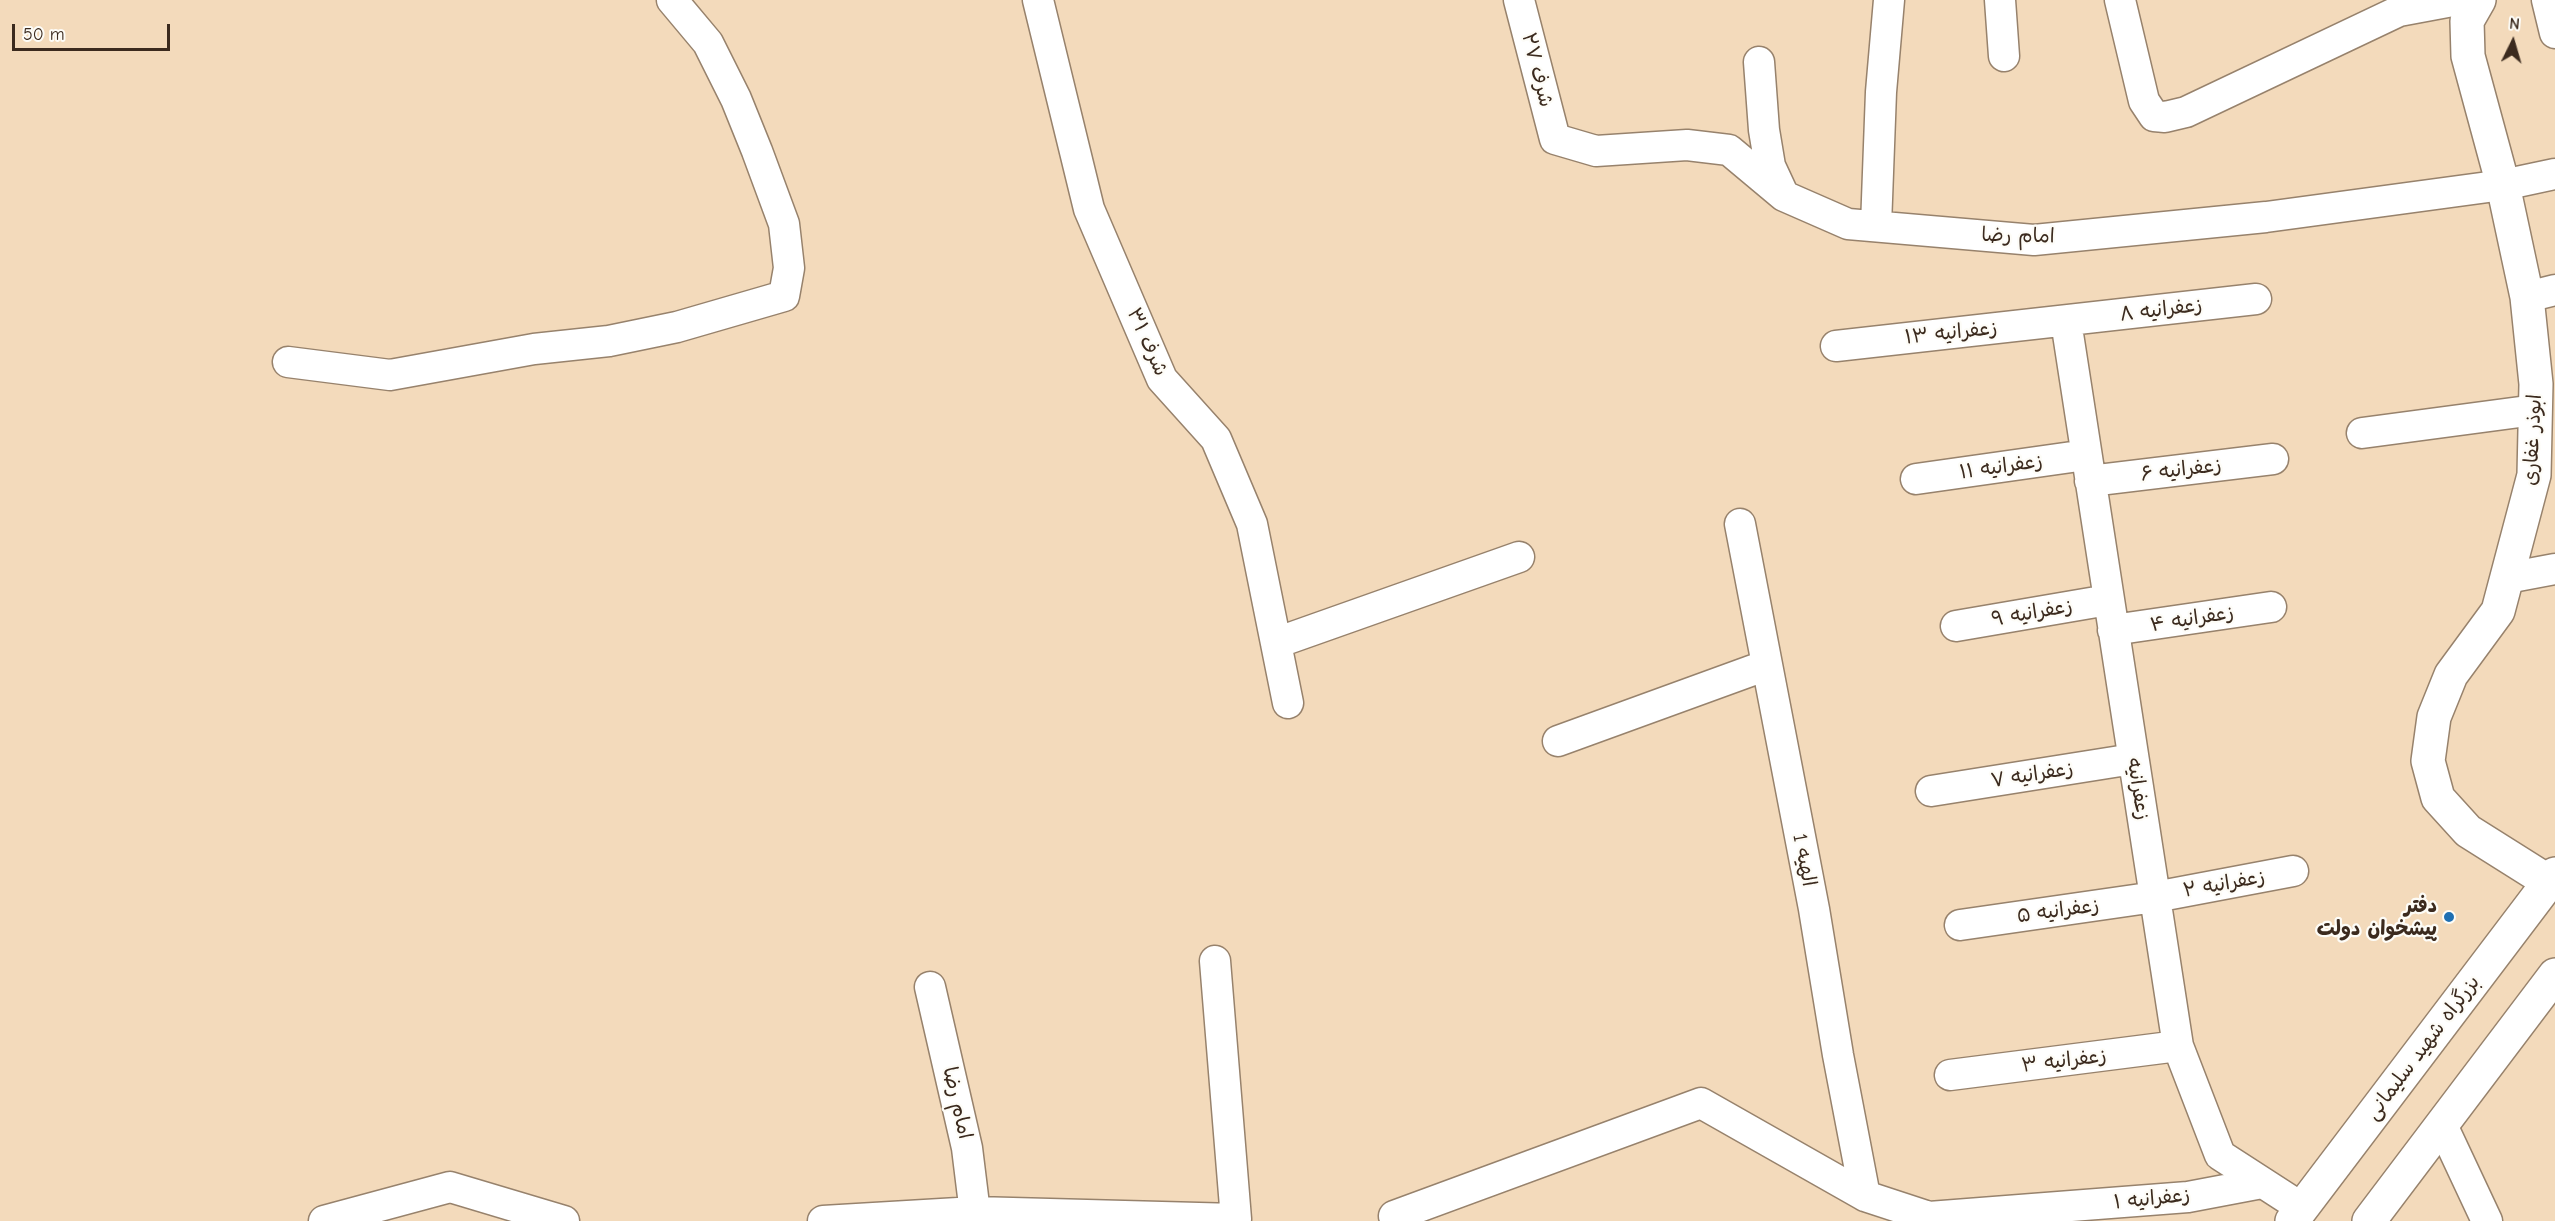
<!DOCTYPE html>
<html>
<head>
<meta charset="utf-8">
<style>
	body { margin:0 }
	#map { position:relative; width:2555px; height:1221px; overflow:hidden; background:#f3dabb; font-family:"Comic Neue",sans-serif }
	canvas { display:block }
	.north { position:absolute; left:2483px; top:12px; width:60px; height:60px; -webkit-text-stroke:4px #fdfcf7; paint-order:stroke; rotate:5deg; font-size:16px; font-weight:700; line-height:24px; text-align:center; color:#3b2a1e }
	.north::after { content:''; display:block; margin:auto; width:21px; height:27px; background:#3b2a1e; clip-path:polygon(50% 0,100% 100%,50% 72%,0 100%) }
	.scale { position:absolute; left:12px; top:24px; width:158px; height:27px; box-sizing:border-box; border:3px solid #3b2a1e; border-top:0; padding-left:8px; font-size:18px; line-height:21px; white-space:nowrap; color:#3b2a1e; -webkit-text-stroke:4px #fdfcf7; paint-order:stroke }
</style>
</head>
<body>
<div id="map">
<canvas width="2555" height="1221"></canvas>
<div class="north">N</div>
<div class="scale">50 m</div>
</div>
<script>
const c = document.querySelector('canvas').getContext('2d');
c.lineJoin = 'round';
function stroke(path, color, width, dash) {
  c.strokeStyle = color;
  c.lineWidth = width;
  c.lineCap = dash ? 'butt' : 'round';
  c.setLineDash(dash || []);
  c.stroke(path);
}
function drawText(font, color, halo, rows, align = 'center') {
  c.font = font + ' "Comic Neue","Playpen Sans Arabic",sans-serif';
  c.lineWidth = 4.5;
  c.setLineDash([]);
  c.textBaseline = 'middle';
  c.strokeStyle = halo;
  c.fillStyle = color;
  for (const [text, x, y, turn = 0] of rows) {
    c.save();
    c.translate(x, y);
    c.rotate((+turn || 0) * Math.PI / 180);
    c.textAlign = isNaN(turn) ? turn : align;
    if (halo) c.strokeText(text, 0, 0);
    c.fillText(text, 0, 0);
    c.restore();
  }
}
const minor = new Path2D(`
	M1038 0 1089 209 1162 379 1216 439 1252 524 1288 703
	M1519 0 1555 139 1596 151 1687 145 1729 150 1784 196 1848 224 2034 240 2266 217 2503 185 2555 174
	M2000 0 2004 56
	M2120 0 2144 101 2154 116 2165 117 2186 112 2399 11 2458 0
	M2547 0 2555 33
	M1759 62 1764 130 1770 166 1783 194
	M1876 226 1881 92 1889 0
	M2527 297 2555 290
	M2066 321 2178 1046 2220 1155 2302 1208
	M1836 346 2256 299
	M288 362 390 375 534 349 609 341 677 327 784 296 789 268 784 224 757 151 736 99 708 43 672 0
	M2362 433 2535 410
	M1916 479 2086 455
	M2090 481 2273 459
	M1740 524 1814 909 1838 1055 1865 1196
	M2507 578 2555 569
	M1956 626 2108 600
	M2113 630 2271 607
	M1276 643 1519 557
	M1558 741 1767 665
	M1931 791 2133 759
	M1960 925 2155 897 2293 871
	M930 987 967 1148 976 1221
	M1950 1075 2178 1046
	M2442 1125 2487 1221
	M1394 1216 1701 1103 1865 1196 1929 1217 2188 1197 2262 1183
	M324 1221 450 1187 564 1221
	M823 1221 975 1212 1236 1219 1215 961`);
const major = new Path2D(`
	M2479 0 2467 21 2468 56 2503 185 2527 297 2536 384 2534 475 2498 611 2451 675 2434 717 2428 761 2438 798 2468 831 2549 882`);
const highway = new Path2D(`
	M2292 1221 2555 874
	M2369 1221 2555 975`);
stroke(minor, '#97826c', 33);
stroke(major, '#97826c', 36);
stroke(highway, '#97826c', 36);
stroke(minor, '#fff', 30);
stroke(major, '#fff', 33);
stroke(highway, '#fff', 33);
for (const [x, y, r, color] of [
	[2449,917,6,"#1f6fb2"]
]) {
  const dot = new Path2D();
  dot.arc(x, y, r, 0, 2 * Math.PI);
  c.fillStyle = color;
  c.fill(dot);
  stroke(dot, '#fdfcf7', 2);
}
drawText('20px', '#3b2a1e', '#fdfcf7', [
	["شرف ۲۷",1537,70,76],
	["امام رضا",2018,236,1],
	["زعفرانیه ۸",2161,310,-7],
	["زعفرانیه ۱۳",1951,333,-6],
	["شرف ۳۱",1147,342,66],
	["ابوذر غفاری",2533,440,-87],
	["زعفرانیه ۱۱",2001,467,-8],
	["زعفرانیه ۶",2181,470,-7],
	["زعفرانیه ۹",2032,613,-10],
	["زعفرانیه ۴",2192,619,-9],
	["زعفرانیه ۷",2032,775,-9],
	["زعفرانیه",2138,789,81],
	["الهیه 1",1804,860,79],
	["زعفرانیه ۲",2224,884,-10],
	["زعفرانیه ۵",2058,911,-8],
	["بزرگراه شهید سلیمانی",2423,1048,-53],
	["زعفرانیه ۳",2064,1061,-7],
	["امام رضا",957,1103,77],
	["زعفرانیه ۱",2152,1199,-6]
]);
drawText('bold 20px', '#3b2a1e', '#fdfcf7', [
	["دفتر",2437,906],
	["پیشخوان دولت",2437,929]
], 'right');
</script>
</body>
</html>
